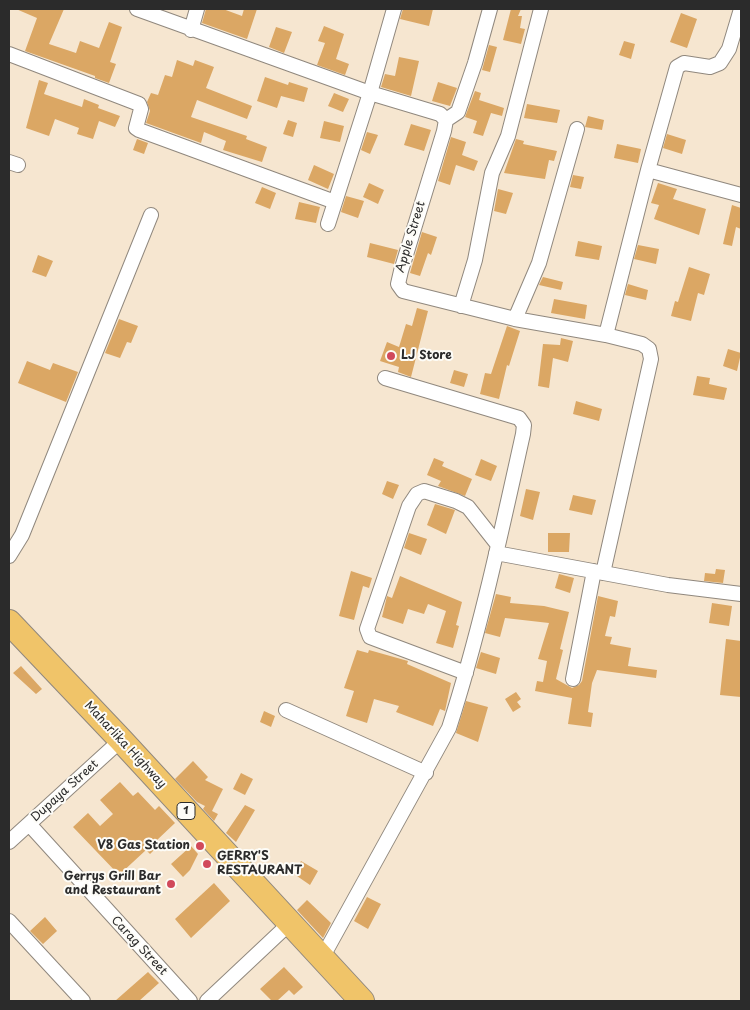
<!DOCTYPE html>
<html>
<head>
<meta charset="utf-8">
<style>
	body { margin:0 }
	#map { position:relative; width:750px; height:1010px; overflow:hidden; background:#f6e6d0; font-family:"Playpen Sans",sans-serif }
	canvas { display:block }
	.frame { position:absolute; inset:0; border:10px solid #2b2b2b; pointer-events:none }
</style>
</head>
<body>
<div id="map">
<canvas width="750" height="1010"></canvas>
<div class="frame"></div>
</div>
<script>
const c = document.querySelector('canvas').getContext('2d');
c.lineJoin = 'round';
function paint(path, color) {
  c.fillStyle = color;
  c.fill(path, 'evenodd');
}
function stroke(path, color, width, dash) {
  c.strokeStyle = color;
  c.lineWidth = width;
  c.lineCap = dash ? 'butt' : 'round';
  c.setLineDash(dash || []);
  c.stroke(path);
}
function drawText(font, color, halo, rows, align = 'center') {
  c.font = font + ' "Playpen Sans",sans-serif';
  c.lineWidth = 4;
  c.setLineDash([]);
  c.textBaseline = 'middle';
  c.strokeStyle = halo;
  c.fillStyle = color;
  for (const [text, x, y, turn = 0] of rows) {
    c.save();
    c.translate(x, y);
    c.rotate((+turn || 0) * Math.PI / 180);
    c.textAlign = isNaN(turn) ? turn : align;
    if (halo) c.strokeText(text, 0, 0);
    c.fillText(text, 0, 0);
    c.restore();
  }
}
paint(new Path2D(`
	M16 9H64L49 44 76 53 80 41 99 48 109 22 122 27 110 62 116 64 109 83 95 78V76L25 51 37 18Z
	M206 9H223L242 16 244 9H257L247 39 202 23Z
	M403 9H433L429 26 400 19Z
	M511 9H521L518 16H522L520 28 525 29 521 44 503 40Z
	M681 13 697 19 687 48 670 42Z
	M324 26 344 34 336 59 349 64 345 75 317 65 325 43 318 41Z
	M276 27 292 32 284 53 269 47Z
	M624 41 635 44 631 59 619 55Z
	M489 45 497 47 490 72 482 70Z
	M399 57 419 61 411 96 381 87 385 74 395 76Z
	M177 60 193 66 195 60 214 67 206 88 252 106 247 119 197 100 191 117 247 136 246 139 267 147 262 162 223 150 226 141 204 132 201 143 146 123 150 111 147 102 151 93 158 95 165 75 172 77Z
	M265 77 288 85 289 82 308 88 304 102 281 96 277 108 257 101Z
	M39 80 48 83 44 94 82 107 84 99 99 105 98 108 120 116 115 127 99 121 93 139 77 134 79 128 55 119 49 136 26 128Z
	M438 82 457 88 450 106 432 101Z
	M475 91 481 93 479 100 504 108 502 116 491 113 483 136 473 133 477 121 465 117Z
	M334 93 349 99 343 112 328 106Z
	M527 104 560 110 557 123 524 118Z
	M588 116 604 120 602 130 585 127Z
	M288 120 297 123 293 137 283 134Z
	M324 121 344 126 340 142 320 138Z
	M411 124 431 130 424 151 404 145Z
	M367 132 378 135 370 154 361 150Z
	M667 134 686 140 682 154 663 148Z
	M451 137 466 142 462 155 478 161 474 171 456 165 450 185 438 181Z
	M137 139 148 143 144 154 133 150Z
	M516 139 524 141 523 144 557 151 554 161 549 160 545 179 504 173Z
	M617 144 641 149 638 163 614 158Z
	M314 165 334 174 328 189 308 180Z
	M573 175 584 177 581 189 570 187Z
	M369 183 384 190 378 204 363 197Z
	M658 183 677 189 673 199 706 209 699 235 654 219 659 205 651 203Z
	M262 187 276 193 270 209 255 203Z
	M498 189 513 193 506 214 494 211Z
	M346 196 364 201 358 218 341 212Z
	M299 202 320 207 316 223 295 219Z
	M732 205 741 208V229L736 227 732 246 723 244Z
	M422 232 437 237 431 255 428 253 420 276 410 273Z
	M578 241 602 246 599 260 575 256Z
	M370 243 398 250 394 264 367 257Z
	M638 245 659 249 656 264 634 259Z
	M38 255 53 261 46 277 32 272Z
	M689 267 710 274 704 295 698 293 691 321 671 316 675 301 678 302Z
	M543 277 563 282 561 290 539 285Z
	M628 284 648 290 646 300 625 295Z
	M554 299 587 305 585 319 551 313Z
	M417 308 428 311 411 377 398 372 399 367 380 361 387 342 399 347 406 324 412 326Z
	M119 319 138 326 131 343 127 342 120 358 105 353Z
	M507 326 520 331 509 366 507 365 499 399 480 394 485 373 491 374Z
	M561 338 573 341 568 362 553 358 549 388 538 386 543 344 560 345Z
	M728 349 741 353 737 371 723 366Z
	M27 361 50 370 53 363 78 372 66 402 18 383Z
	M454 370 468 374 464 387 450 383Z
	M697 376 710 378 709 384 727 388 724 400 693 395Z
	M576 401 602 409 599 421 573 414Z
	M434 458 444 462 442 466 472 479 465 496 438 486 441 481 427 475Z
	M481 459 497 466 491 481 475 475Z
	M387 481 399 485 393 499 382 494Z
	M526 489 540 492 533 520 520 516Z
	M573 495 596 500 592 515 569 510Z
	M435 504 455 510 446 534 427 525Z
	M409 533 427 539 421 555 404 548Z
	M548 533H570L569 552H548Z
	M716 569 725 570 723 583 704 581 705 573 715 574Z
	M351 571 372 578 369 588 363 586 354 620 339 616Z
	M559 574 574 578 570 593 555 588Z
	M400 576 462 602 456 625 459 626 453 648 436 643 446 611 428 604 424 614 408 609 403 624 382 617 387 596 392 598Z
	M496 594 511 597 510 603 544 606 569 612 560 649 563 650 556 679 572 688 579 685 582 681 598 596 618 601 615 617 610 616 605 636 612 637 610 644 631 648 628 666 657 670 656 678 597 670 592 683 588 712 593 713 591 727 568 724 572 698 535 691 537 681 543 682 547 661 538 659 549 623 505 618 500 637 485 633Z
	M712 603 732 606 729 626 709 623Z
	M726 639 741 641V697L720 695Z
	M357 650 368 653 369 650 408 661 407 664 451 683 445 711 440 709 433 726 396 712 399 706 374 699 367 723 346 716 354 691 344 688Z
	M481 652 500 658 496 674 476 668Z
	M21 666 42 689 36 694 13 673Z
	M516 692 521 699 517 702 521 707 513 712 505 699Z
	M466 701 488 707 478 742 456 733Z
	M264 711 275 716 271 727 260 722Z
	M193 761 208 777 205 780 223 789 212 811 218 814 214 821 203 809 205 806 197 802 175 779Z
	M241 773 253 779 245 795 233 789Z
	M120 782 133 796 138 792 155 810 159 806 175 823 156 841 159 845 150 854 146 850 119 875 73 827 88 813 100 826 113 814 100 800Z
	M245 805 255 810 236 842 226 833Z
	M191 846 198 854 190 870 183 877 171 864Z
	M301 861 318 871 310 885 294 874Z
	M214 883 230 901 191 938 175 919Z
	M367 897 381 904 368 929 354 921Z
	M307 900 331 923 323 938 297 910Z
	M45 917 57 931 43 944 30 931Z
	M284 967 303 987 294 995 289 990 277 1001H272L260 989Z
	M148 972 159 983 139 1001H115Z`), '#dba764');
const street = new Path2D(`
	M137 9 370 93 440 114 446 120 444 131 401 271 398 284 403 291 515 319 606 335 642 344 649 349 651 359 603 573
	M191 30 197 9
	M9 54 139 104 141 109 136 128 139 130 335 202
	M446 120 458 112 475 63 490 9
	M9 162 18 165
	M648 170 741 195
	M328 224 370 93 394 9
	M461 306 475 260 492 173 508 136 541 9
	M515 319 539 263 577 129
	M606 335 648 170 677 67 684 63 710 67 720 63 729 49 741 9
	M496 553 668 585 741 594
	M9 556 22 535 151 215
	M466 673 370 637 367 629 409 506 417 494 424 491 456 501 468 507 498 545
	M573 679 594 571
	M286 710 426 773
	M29 824 190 1001
	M9 842 121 740
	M9 921 83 1001
	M322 958 449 728C480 632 501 533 523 434L524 425 519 418 385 378
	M207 1001 290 923`);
const highway = new Path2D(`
	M9 622 121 740 362 1001`);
stroke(street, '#90887e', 16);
stroke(highway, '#90887e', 26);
stroke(street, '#fff', 14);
stroke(highway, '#f0c469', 24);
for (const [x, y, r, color] of [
	[391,356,5,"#d1495b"],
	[200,846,5,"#d1495b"],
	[207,864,5,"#d1495b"],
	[171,884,5,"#d1495b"]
]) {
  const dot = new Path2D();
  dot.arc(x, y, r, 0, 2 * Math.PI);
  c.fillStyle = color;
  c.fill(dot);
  stroke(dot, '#fdfcf7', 2);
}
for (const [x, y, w] of [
	[186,811,18]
]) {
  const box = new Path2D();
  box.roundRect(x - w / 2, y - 8.5, w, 17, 4);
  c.fillStyle = '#fdfcf7';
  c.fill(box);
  stroke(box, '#2b2b2b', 1);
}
drawText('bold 11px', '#2b2b2b', null, [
	["1",186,811]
]);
drawText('12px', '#2b2b2b', '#fdfcf7', [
	["Apple Street",411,237,-73],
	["Maharlika Highway",125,745,47],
	["Dupaya Street",65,791,-42],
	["Carag Street",139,946,47]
]);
drawText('bold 12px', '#2b2b2b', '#fdfcf7', [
	["LJ Store",401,356],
	["V8 Gas Station",190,846,"right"],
	["GERRY'S",217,857],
	["RESTAURANT",217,871],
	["Gerrys Grill Bar",161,877,"right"],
	["and Restaurant",161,891,"right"]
], 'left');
</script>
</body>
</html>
